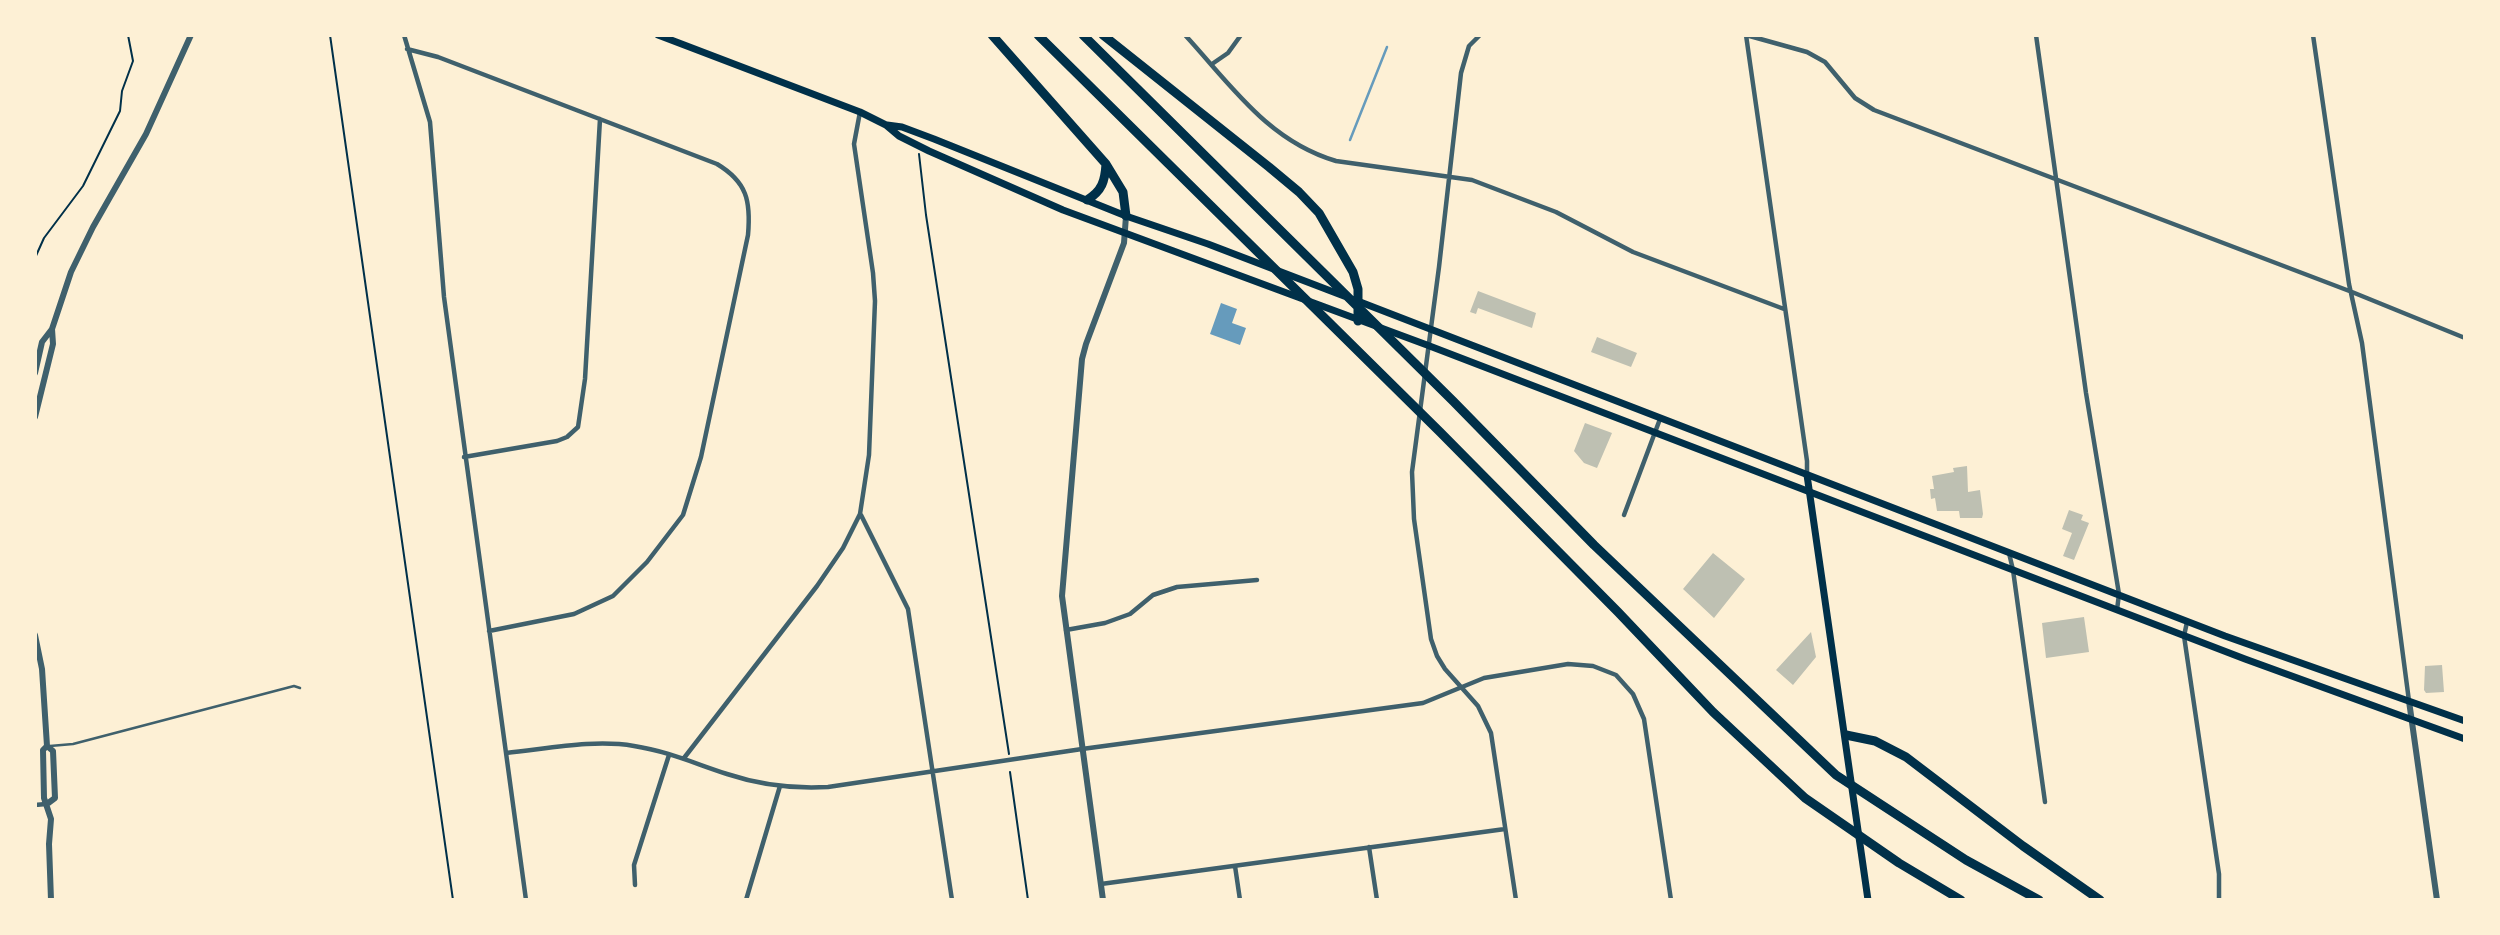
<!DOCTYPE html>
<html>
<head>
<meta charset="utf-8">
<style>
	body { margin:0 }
	#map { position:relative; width:2500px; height:935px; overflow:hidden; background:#fdf0d5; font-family:"Roboto Condensed",sans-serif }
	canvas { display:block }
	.frame { position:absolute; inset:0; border:37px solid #fdf0d5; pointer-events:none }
</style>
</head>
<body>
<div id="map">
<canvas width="2500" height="935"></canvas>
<div class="frame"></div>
</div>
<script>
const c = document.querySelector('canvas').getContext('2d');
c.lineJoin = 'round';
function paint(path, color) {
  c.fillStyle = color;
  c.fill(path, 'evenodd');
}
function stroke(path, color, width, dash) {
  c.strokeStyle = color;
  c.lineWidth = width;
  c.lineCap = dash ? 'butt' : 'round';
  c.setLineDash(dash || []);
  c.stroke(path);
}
paint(new Path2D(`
	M1221 303 1237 309 1232 323 1246 328 1240 345 1210 334Z`), '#669bbc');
stroke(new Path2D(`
	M1350 140 1387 47`), '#669bbc', 2.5);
paint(new Path2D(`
	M1478 291 1536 313 1532 328 1478 308 1476 314 1470 312Z
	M1597 337 1637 353 1631 367 1591 352Z
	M1585 423 1612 433 1597 468 1584 463 1574 451Z
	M1967 466 1968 492 1980 490 1983 514 1982 518H1960L1959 511H1937L1935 498 1931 499 1930 489H1934L1932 476 1954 472 1953 468Z
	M2069 510 2083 515 2081 520 2089 523 2074 560 2063 556 2072 533 2062 529Z
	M1713 553 1745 579 1714 618 1683 589Z
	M2084 617 2089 652 2046 658 2042 623Z
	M1811 632 1816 657 1793 685 1776 670Z
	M2442 665 2444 692 2426 693 2424 690 2425 666Z`), '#bec0b2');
stroke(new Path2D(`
	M330 35 453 900
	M919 154 926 215 1009 754
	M35 258 44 238 83 186 120 111 122 91 133 61 128 35
	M1010 772 1028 900`), '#003049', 2);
stroke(new Path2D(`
	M50 746 73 744 294 686 300 688`), '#3f606c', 2.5);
stroke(new Path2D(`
	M404 35 430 122 444 297 526 900
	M1185 35C1231 85 1268 141 1336 161L1472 180 1556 212 1633 252 1784 309
	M1480 35 1469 46 1461 73 1439 267 1412 472 1414 519 1431 639 1437 656 1445 669 1478 706 1491 733 1516 900
	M1746 35 1807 52 1825 62 1855 98 1874 110 2352 292 2465 338
	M1746 35 1807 461V474
	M2036 35 2086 393 2119 594 2117 610
	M2313 35 2349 284 2362 343 2409 701
	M407 49 438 57 717 164C747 182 751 201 748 235L701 457 683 515 647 562 613 596 574 614 489 631
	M1212 64 1228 53 1241 35
	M464 457 557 441 567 437 578 427 585 379 600 119
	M861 515 908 609 952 900
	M1624 515 1660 419
	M2009 553 2013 570 2045 802
	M2187 622 2184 636 2219 874V900
	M1066 630 1105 623 1130 614 1153 595 1177 587 1257 580
	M506 753C547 749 593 739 634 746 667 751 696 764 727 774 760 785 793 789 828 787L1082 749 1423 703 1484 678 1568 664 1593 666 1616 675 1633 694 1644 719 1671 900
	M684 758 817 586 843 548 860 514 869 455 875 301 873 273 854 144 860 112
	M35 805 46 804
	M1369 847 1377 900
	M1235 866 1240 900
	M1101 884 1505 829
	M635 885 634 865 669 755
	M746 900 780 786`), '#3f606c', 4.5);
stroke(new Path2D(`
	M35 373 42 342 52 329 71 272 93 227 146 134 191 35
	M35 417 53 344 52 329
	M35 635 42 669 47 746 43 750 44 798 51 819 49 844 51 900
	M2409 701 2437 900
	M47 746 53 751 55 798 47 804
	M1103 900 1062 596 1082 359 1086 344 1124 243 1126 216`), '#3f606c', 6);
stroke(new Path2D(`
	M1807 475 1868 900`), '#003049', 7);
stroke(new Path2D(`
	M658 35 860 112 886 125 899 136 929 151 1063 210 1427 345 2245 659 2465 739
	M887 125 902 127 934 139 1126 216 1208 244 1344 296
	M1355 300 2225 636 2465 721`), '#003049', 7);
stroke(new Path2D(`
	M992 35 1106 164 1123 192 1126 216
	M1038 35 1440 432 1618 612 1713 712 1805 798 1899 863 1961 900
	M1083 35 1453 401 1594 545 1836 775 1966 860 2039 900
	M1103 35 1269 167 1299 192 1319 213 1353 272 1358 289V321
	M1087 200C1102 191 1105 181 1106 164
	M1846 735 1875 741 1906 757 2023 846 2100 900`), '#003049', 9);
</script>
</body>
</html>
